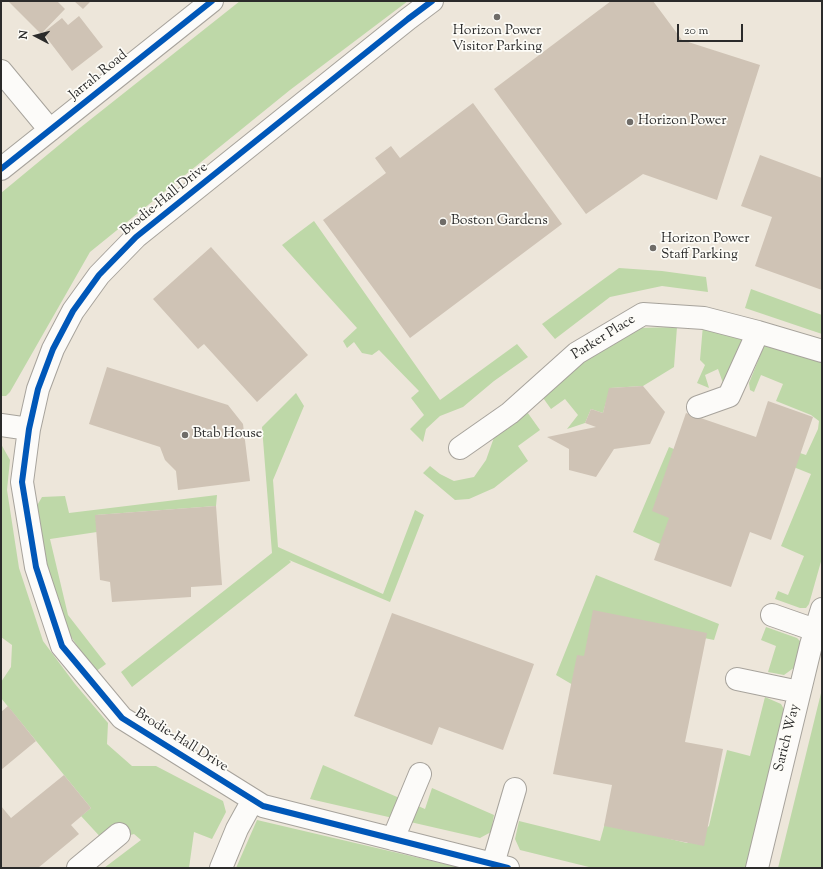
<!DOCTYPE html>
<html>
<head>
<meta charset="utf-8">
<style>
	body { margin:0 }
	#map { position:relative; width:823px; height:869px; overflow:hidden; background:#ede6da; font-family:"Sorts Mill Goudy",serif }
	canvas { display:block }
	.frame { position:absolute; inset:0; border:2px solid #2b2b2b; pointer-events:none }
	.north { position:absolute; left:16px; top:16px; width:40px; height:40px; -webkit-text-stroke:3px #fdfcf7; paint-order:stroke; rotate:276deg; font-size:11px; font-weight:700; line-height:16px; text-align:center; color:#2b2b2b }
	.north::after { content:''; display:block; margin:auto; width:14px; height:18px; background:#2b2b2b; clip-path:polygon(50% 0,100% 100%,50% 72%,0 100%) }
	.scale { position:absolute; left:677px; top:24px; width:66px; height:18px; box-sizing:border-box; border:2px solid #2b2b2b; border-top:0; padding-left:5px; font-size:12px; line-height:14px; white-space:nowrap; color:#2b2b2b; -webkit-text-stroke:3px #fdfcf7; paint-order:stroke }
</style>
</head>
<body>
<div id="map">
<canvas width="823" height="869"></canvas>
<div class="frame"></div>
<div class="north">N</div>
<div class="scale">20 m</div>
</div>
<script>
const c = document.querySelector('canvas').getContext('2d');
c.lineJoin = 'round';
function paint(path, color) {
  c.fillStyle = color;
  c.fill(path, 'evenodd');
}
function stroke(path, color, width, dash) {
  c.strokeStyle = color;
  c.lineWidth = width;
  c.lineCap = dash ? 'butt' : 'round';
  c.setLineDash(dash || []);
  c.stroke(path);
}
function drawText(font, color, halo, rows, align = 'center') {
  c.font = font + ' "Sorts Mill Goudy",serif';
  c.lineWidth = 3.5;
  c.setLineDash([]);
  c.textBaseline = 'middle';
  c.strokeStyle = halo;
  c.fillStyle = color;
  for (const [text, x, y, turn = 0] of rows) {
    c.save();
    c.translate(x, y);
    c.rotate((+turn || 0) * Math.PI / 180);
    c.textAlign = isNaN(turn) ? turn : align;
    if (halo) c.strokeText(text, 0, 0);
    c.fillText(text, 0, 0);
    c.restore();
  }
}
paint(new Path2D(`
	M240 1H408L290 90 90 252 10 392 6 396H1V193L76 131Z
	M314 221 440 400 517 344 528 357 494 381 463 407 440 416 426 429 423 442 410 429 424 415 411 398 419 391 379 350 372 355 362 353 354 342 347 348 343 341 357 328 282 245Z
	M619 268 662 271 706 277 708 292 662 286 610 297 555 339 542 324Z
	M751 289 822 315V334L745 308Z
	M703 325 744 340 732 370 723 383 718 369 705 375 709 388 697 383 705 365 700 360Z
	M677 327 674 367 643 386 610 388 603 413 591 409 585 423 567 429 578 415 565 399 551 409 541 395 588 355 637 328Z
	M764 346H770L822 363V558L809 604 806 608H800L775 599 778 591 788 595 804 556 781 546 811 474 786 464 791 450 806 455 818 429 819 421 811 415 776 401 783 384 761 375 754 392 750 390 749 383Z
	M296 393 304 406 273 480 278 547 383 594 415 510 424 515 390 602 289 560 291 562 132 687 121 672 272 553 262 427Z
	M525 409 540 430 518 446 528 461 494 488 469 499 455 500 423 473 430 466 440 474 454 481 474 477 486 460 497 429Z
	M1 444 10 460 7 490 19 568 43 641 75 684 108 723 107 744 132 766H156L223 801 226 812 212 839 194 832 189 868H104L141 840 134 834 105 842 81 816 91 808 1 698V682L11 667 12 645 1 637Z
	M669 447 686 454 681 516 667 547 633 532Z
	M217 495 216 506 96 515 97 532 50 539 68 615 106 664 95 672 63 625 43 560 35 509 42 497 65 496 69 513Z
	M596 575 719 624 714 640 605 618 585 692 556 675Z
	M766 627 797 638 800 641V645L795 667 784 675 768 672 776 646 761 640Z
	M822 689V868H778Z
	M765 697 781 704 785 711 746 868H593L520 850 515 839 519 821 600 841 605 823 687 843 709 826 727 750 750 756Z
	M323 765 425 809 432 788 494 815 491 832 480 838 310 799Z
	M257 820 462 868H236Z`), '#bed8a8');
paint(new Path2D(`
	M8 1H57L65 9 41 34Z
	M74 1H91L83 9Z
	M611 1H653L682 40 760 65 717 200 643 174 586 214 494 89Z
	M79 16 103 47 72 71 43 33 62 18 68 25Z
	M473 103 562 224 410 338 323 220 386 173 375 158 391 146 400 158Z
	M760 155 822 178V290L755 266 772 217 741 206Z
	M211 247 308 355 257 402 204 344 198 349 153 299Z
	M107 367 228 405 243 424 250 481 178 490 176 471 165 460 160 447 89 424Z
	M643 386 665 412 650 444 614 449 596 477 569 470V449L547 437 596 427 585 423 591 409 603 413 609 388Z
	M768 401 813 417 771 540 750 532 731 587 654 560 669 518 652 511 686 413 756 437Z
	M216 506 222 585 191 587V597L112 602 110 582 100 580 95 515Z
	M593 610 707 633 685 742 723 749 704 846 604 826 612 785 553 774 577 655 584 656Z
	M392 613 534 664 503 750 439 727 432 745 354 716Z
	M8 706 36 741 1 770V712Z
	M64 775 91 808 71 825 79 834 38 868H1V806L11 818Z`), '#cfc3b5');
const minor = new Path2D(`
	M432 1 408 19 136 237 99 275 73 311 53 349 38 389 29 429 22 482 36 567 62 646 122 718 263 806 508 868
	M1 71 50 130
	M1 169 212 1
	M698 407 729 396 758 332
	M1 425 29 429
	M460 448 510 413 577 353 643 314 704 318 758 332 822 351
	M772 615 815 630
	M737 679 799 692
	M393 839 420 774
	M493 864 515 789
	M78 868 119 834
	M221 868 237 829 253 800
	M757 868 811 645 822 609`);
stroke(minor, '#a7a39c', 24);
stroke(minor, '#fcfbf9', 22);
stroke(new Path2D(`
	M432 1 408 19 136 237 99 275 73 311 53 349 38 389 29 429 22 482 36 567 62 646 122 718 263 806 508 868
	M1 169 212 1`), '#0057b8', 6);
for (const [x, y, r, color] of [
	[497,17,4,"#6f6c68"],
	[630,122,4,"#6f6c68"],
	[443,222,4,"#6f6c68"],
	[653,248,4,"#6f6c68"],
	[185,435,4,"#6f6c68"]
]) {
  const dot = new Path2D();
  dot.arc(x, y, r, 0, 2 * Math.PI);
  c.fillStyle = color;
  c.fill(dot);
  stroke(dot, '#fdfcf7', 1.5);
}
drawText('14px', '#2b2b2b', '#fdfcf7', [
	["Horizon Power",497,32,"center"],
	["Visitor Parking",497,48,"center"],
	["Horizon Power",638,122],
	["Boston Gardens",451,222],
	["Horizon Power",661,240],
	["Staff Parking",661,256],
	["Btab House",193,435]
], 'left');
drawText('14px', '#2b2b2b', '#fdfcf7', [
	["Jarrah Road",99,76,-39],
	["Brodie-Hall Drive",165,200,-39],
	["Parker Place",604,338,-32],
	["Sarich Way",788,738,-76],
	["Brodie-Hall Drive",181,741,32]
]);
</script>
</body>
</html>
